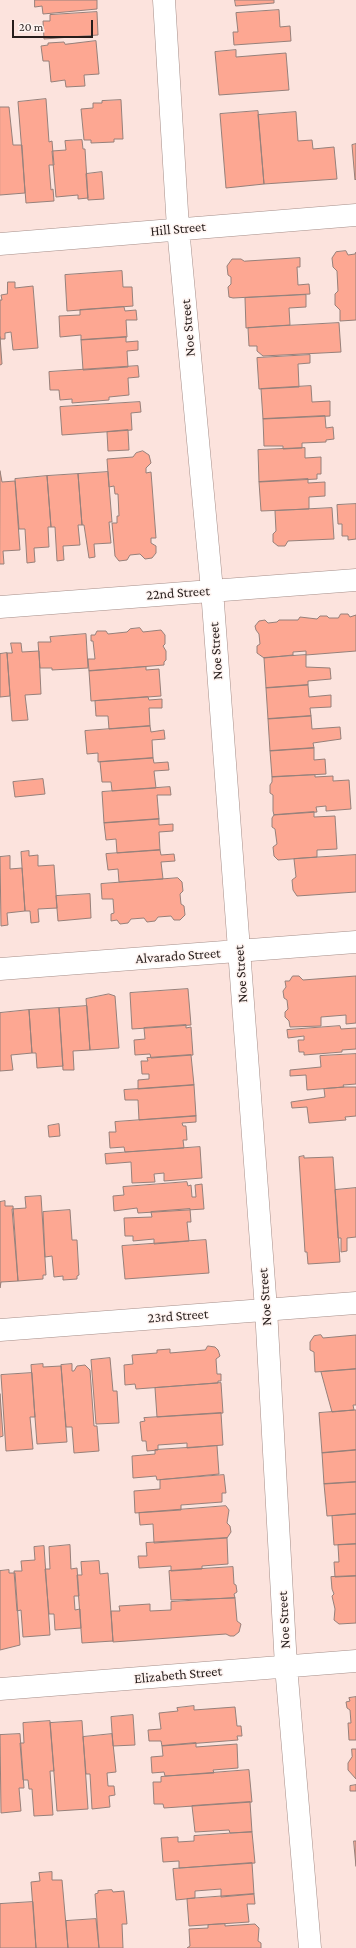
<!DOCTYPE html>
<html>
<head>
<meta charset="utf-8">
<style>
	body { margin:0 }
	#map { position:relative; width:356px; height:1948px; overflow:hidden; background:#fce3dd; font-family:"Crimson Pro",serif }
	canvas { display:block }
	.scale { position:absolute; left:12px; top:20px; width:81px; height:18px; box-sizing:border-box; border:2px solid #261d1b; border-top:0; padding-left:5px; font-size:12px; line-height:14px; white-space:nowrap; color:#261d1b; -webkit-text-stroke:3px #fef4f1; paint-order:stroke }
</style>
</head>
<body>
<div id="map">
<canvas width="356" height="1948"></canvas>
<div class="scale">20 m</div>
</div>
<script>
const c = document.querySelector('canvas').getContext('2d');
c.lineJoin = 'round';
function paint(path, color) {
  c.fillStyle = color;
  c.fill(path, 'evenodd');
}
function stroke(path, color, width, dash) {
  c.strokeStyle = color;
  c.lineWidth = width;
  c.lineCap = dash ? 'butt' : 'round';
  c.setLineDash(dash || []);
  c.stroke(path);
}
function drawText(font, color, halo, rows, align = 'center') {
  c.font = font + ' "Crimson Pro",serif';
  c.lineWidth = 3;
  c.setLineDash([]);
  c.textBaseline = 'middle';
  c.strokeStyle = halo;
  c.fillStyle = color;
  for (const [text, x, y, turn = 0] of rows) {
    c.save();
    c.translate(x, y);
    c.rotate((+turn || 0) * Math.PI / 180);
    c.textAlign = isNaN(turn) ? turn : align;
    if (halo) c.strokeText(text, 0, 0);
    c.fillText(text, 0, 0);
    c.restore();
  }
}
const building = new Path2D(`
	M35 0H97V9L43 14 42 6 35 7Z
	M235 0H274V3L236 6Z
	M279 10 280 27 290 26 291 41 234 45 233 32H238L236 13Z
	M97 12 98 35 44 39 43 21H50V15Z
	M96 41 99 74 84 75 85 86 66 87 65 80 51 82 49 61H43L41 46 48 45V43L64 42 65 44Z
	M236 50V57L286 53 289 90 219 95 215 52Z
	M46 99 49 142 52 141 54 165H49L51 190 53 189 54 201 26 203 18 102Z
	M121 100 123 139H114V142L91 143V140H84L81 109 93 108V103H102V101Z
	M0 107H9L13 145H22L25 193 0 195Z
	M258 111 264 184 226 188 220 114Z
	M296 112 298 141 312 140 313 149 334 147 337 179 264 184 258 115Z
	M82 140 83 149H85L88 198 78 199V195L56 197 52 151 66 150 65 141Z
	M356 144V179L355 180 352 145Z
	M102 172 104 199 88 200 86 174Z
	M346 251 348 255 355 254 356 252V320L340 321V310L335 305V294L338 291 337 271 333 267 332 258 336 252Z
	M300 258V267H297L298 285 309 284 310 294 233 298 229 297 228 287 231 284V277L228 275 227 266 232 259H241L244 261Z
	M122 271 123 287H132L133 306 67 311 65 275Z
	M8 282H15V288L33 286 38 348 13 350 11 332 5 333V339H0V300H2L1 295 7 294Z
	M306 295V307L289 308 290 325 246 328 245 298Z
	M124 307 125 311 136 310 137 320H126L127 337 81 340V335L60 337 59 316 80 315V310Z
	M339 323 341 352 263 356 257 351V346H249L248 328Z
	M0 337 2 364 0 365Z
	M126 337V342L138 341V350L127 351 128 367 83 370 81 340Z
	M310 355V363L298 364 299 387 259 389 257 358Z
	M138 366 139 377 128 378 129 395 109 397V400L72 403V399L60 400 59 390H50L49 372Z
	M311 386 312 402 330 401V416L263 419 261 389Z
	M140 402 141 412 131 413 132 430 62 435 60 407Z
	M325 416 326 428 333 427 334 439 326 440V442L302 443V448L283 449V446H264L263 419Z
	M128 430 129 450 108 451 107 432Z
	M305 448V458L321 457V474H317V479L259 482 258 450Z
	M143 451 149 455 151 463 146 468V473L151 472 156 538H151V543L156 546V553L152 558 145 559 140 554 130 555 127 560 119 561 115 556 112 523H117V516H119L118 494H115L114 486 109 487 107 459 133 457 136 453Z
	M0 471 2 482 15 481 20 550 3 551 4 564H0Z
	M108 472 112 522H109L111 543 94 544 95 557 89 558 84 525H82L78 474Z
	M78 474 82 525H78L80 545 63 546 64 560 57 561 55 527H51L47 476Z
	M47 476 51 527H48L49 547 34 548 35 562 27 563 25 529H19L15 479Z
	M308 479V483L325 482V496L309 497V509L261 511 259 482Z
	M356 504V539L348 540V536H342V524H338L337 505Z
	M332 508 334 539 288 541 285 546H278L273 542V534L276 531 275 511Z
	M341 614H348L350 617 356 615V651L306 655V651L293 652V655L264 658 257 653V646L260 644 259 634 256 630 255 626 259 621 265 620 268 623 277 622 279 620H298L300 617 317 619 320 616H327L329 618H338Z
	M140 628 143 632 161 630 165 635V644L163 646 166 651V660L164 662V665L89 671 88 659H95L93 641H91V635H95L97 631H106L108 634 127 632 130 629Z
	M86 634 88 668 52 670V668H40L38 642H51L50 637Z
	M11 643H21L22 652 39 651 41 694 25 695 28 720 12 721 7 653H12Z
	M7 653 10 696 0 697V654Z
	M306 655V667L330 668 331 679 308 681V685L266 688 264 658Z
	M146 667V670L159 669 161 696 91 701 89 671Z
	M308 685 309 697 331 695V707L310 708 311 716 268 719 266 688Z
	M148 697 149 700 162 699V708H149L150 726 109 729 108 716H96L95 701Z
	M311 716 312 729 340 727 341 739 313 743 314 748 270 751 268 719Z
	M150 726 151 732 164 730 165 739 152 740 153 758 98 762V753L87 754 85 731Z
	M314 748V760L325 759 326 774 272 777 270 751Z
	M153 758 154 763 168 762 169 770 154 771 156 788 112 791 111 782H102L100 762Z
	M315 775V777L333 776V781L349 780 351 809 326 811V806L316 807 317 812 274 815 273 811V795L270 793V785L272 782V777Z
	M43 779 45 794 15 797 13 782Z
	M170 787 171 795H157L159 819 104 823 102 792Z
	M314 812V817L335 816 337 849 317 850V857L278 860 274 856 273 847 277 844 275 829 272 827V818L274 815Z
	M159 819V825L173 824V831L159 832 160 850 117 853 116 839 106 840 104 823Z
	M160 850 161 855 174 854 175 861 161 862 163 879 119 882 118 869 108 870 106 854Z
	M29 851V856L38 855V866L54 865 57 908 38 909 39 922 31 923 30 911H25L21 852Z
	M356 855V892L297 896 293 890 292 880 296 877 294 859Z
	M10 856V869L22 868 25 911 7 913 8 925 1 926 0 857Z
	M178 878 182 882 183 891 180 894 181 904 184 906 185 915 180 920H174L171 916 158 917 155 921 147 922 144 918 131 919 128 923 120 924 117 920 111 921V914L114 913 113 899H102L101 884Z
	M90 894 91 918 58 921 56 896Z
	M293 976H299L303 980 356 976V1023L346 1024V1015L321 1017V1026L290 1027 289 1021 285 1017V1012L288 1009 287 1000 284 998 283 991 286 987 285 981H289Z
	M188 989 191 1025 132 1029 130 993Z
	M109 994 115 996 119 1048 90 1050 86 999Z
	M87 1006 90 1050 73 1051 74 1070H63L59 1008Z
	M59 1008 63 1066 37 1068 36 1053H32L29 1010Z
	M29 1010 32 1053 11 1055 13 1070 0 1071V1013Z
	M186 1025V1028L191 1027 193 1055 151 1058 150 1054 135 1055 134 1040 145 1039 144 1028Z
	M340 1026 341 1029 356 1028V1049L342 1050V1052L304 1055V1052H299L298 1040H304V1036L288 1038 287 1030Z
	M356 1054V1084L343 1085 344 1087 307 1090 306 1075 290 1076V1070L321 1067 320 1056Z
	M191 1055 194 1085 138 1089V1080L149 1079V1074H142L141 1061H148L147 1058Z
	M194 1085 196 1116 139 1120 138 1100H125L124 1090Z
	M344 1087H356V1116L345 1117 346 1120 309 1123 307 1107 292 1108 291 1102 325 1097 324 1089Z
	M196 1116V1122L182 1123 183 1126H186L187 1140H183L184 1148 125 1152 124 1147 110 1148 109 1132H116L115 1122Z
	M59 1124 60 1136 49 1137 48 1126Z
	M200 1147 202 1178 164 1181V1173L154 1174 155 1182 132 1183 131 1162 106 1164 105 1154Z
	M304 1156V1158L333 1157 340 1262 308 1264 307 1252H305L299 1157Z
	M187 1182 188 1186 191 1185 192 1197H196L195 1185 202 1184 204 1209 138 1213 137 1208 114 1211 113 1196 124 1195 123 1187Z
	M356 1188V1237L347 1238V1251L341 1252V1238H338L335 1190Z
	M41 1196 46 1275H43V1279L18 1281 12 1209 26 1208 25 1197Z
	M5 1201V1206H13L18 1281 1 1282 0 1288V1202Z
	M190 1209 191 1222H187L189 1241 154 1244V1239L133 1241V1236H125L124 1218 152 1217 151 1212Z
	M70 1210 72 1240H77L79 1275 77 1276V1279L63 1280V1276L54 1277 52 1256 45 1257 43 1212Z
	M206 1240 209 1273 125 1279 122 1246Z
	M321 1335 323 1338 356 1335V1369L315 1372 314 1352 310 1350V1342L314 1336Z
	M208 1346 215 1347 218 1350 220 1356 216 1359 217 1374H221V1381H218V1383L136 1389 135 1384 125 1385 124 1365 133 1364 132 1355 157 1353V1350L170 1349V1353L205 1350Z
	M110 1358 113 1391H117L119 1423 96 1424 91 1360Z
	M43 1364V1367L61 1366 67 1442 37 1444 31 1365Z
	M72 1364V1371H74L77 1366 85 1365 90 1370 94 1426H97L99 1451 74 1453 72 1427H66L61 1365Z
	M356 1369V1405H353L354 1410 332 1412 321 1372Z
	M32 1373 35 1417H30L33 1449 6 1451 1 1375Z
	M221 1383 223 1413 157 1417 155 1388Z
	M0 1394 3 1436 0 1437Z
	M354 1410H356V1450L322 1453 319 1413Z
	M221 1413 223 1445 187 1448V1443L158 1445V1450L147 1451 146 1441H142L140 1422 145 1421 144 1418Z
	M217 1446 219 1474 157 1480 156 1476 133 1478 132 1456 155 1454V1450Z
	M356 1450V1482L324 1484 322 1453Z
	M224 1475 226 1493H222V1502L181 1505V1510L135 1513 134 1491 160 1489V1480Z
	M356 1482V1514L327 1516 324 1484Z
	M226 1506 229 1510 227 1523 230 1526 231 1532 227 1538 154 1543 153 1524 140 1525 139 1513Z
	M356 1514V1544L334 1545 332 1516Z
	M227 1538 228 1564 202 1566V1569L171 1571V1566L139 1568 138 1556H147L146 1543Z
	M356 1544V1576L335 1577 334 1562H339L338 1545Z
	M70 1545 71 1569 77 1568 79 1596H74L75 1610 80 1609 81 1628 55 1630 54 1614H49L45 1569H50L49 1547Z
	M44 1546 50 1635 23 1637 21 1610 17 1611 14 1571H22L21 1561 35 1560 34 1547Z
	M99 1561 100 1574 108 1573 113 1641 82 1643 77 1575H82L81 1562Z
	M233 1567 234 1584 236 1585 237 1592 234 1594 235 1598 171 1600 169 1571Z
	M9 1570V1573H15L20 1645 0 1650V1571Z
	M356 1576V1623L339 1624 334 1620 335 1609 332 1596 334 1594 332 1589 331 1577Z
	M235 1598 237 1621 241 1624 239 1632 234 1636H230L226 1634 113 1642 111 1611H120L119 1606 150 1604V1611L171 1610V1602Z
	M356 1697V1740H349L348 1723H351L350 1710 347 1708 346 1702 350 1701 349 1698Z
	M194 1706V1710L235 1707 237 1726H241L242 1736H237L238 1740 162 1746 161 1741H149L148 1730 161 1729 159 1713 178 1711 177 1708Z
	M133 1715 135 1745 113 1746 111 1717Z
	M50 1721 54 1771H50L53 1815 34 1816 32 1789H29L28 1780H23L20 1743H24L23 1723Z
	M82 1721 88 1809 57 1811 50 1723Z
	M20 1734 24 1788H19L21 1811 1 1813 0 1735Z
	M112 1734 116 1772 107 1773 108 1786H114L115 1795 109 1796 110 1807 92 1809 90 1774H86L83 1737Z
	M196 1743V1747L237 1744 238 1768 213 1770 214 1773 165 1776 164 1772 152 1773 151 1757 163 1756 162 1746Z
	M352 1749H356V1779L348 1770V1763L352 1757Z
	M249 1770 252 1802 164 1808 163 1804H154L153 1782H161V1777Z
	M356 1785V1791H350V1786Z
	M250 1802 252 1832 230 1833 229 1830 195 1832 192 1806Z
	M252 1832 255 1863 179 1868V1861L163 1862 161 1838 178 1837V1842L194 1841V1836Z
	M354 1841H356V1866Z
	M252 1863 254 1894 221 1897V1889L195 1891V1898L176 1900 173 1869Z
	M52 1872V1880H62L68 1948H36L31 1882 40 1881 39 1873Z
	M112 1890 113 1892 124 1891 127 1924H122L123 1948H99L95 1894 98 1893V1891Z
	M254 1894 255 1904H247L249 1922 189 1926 187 1899Z
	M33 1902 36 1948H0V1904Z
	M96 1919 99 1948H68L66 1921Z
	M225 1924V1926L255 1924 259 1928 258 1941 261 1943V1948H187L190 1946 189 1929 208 1928V1925Z`);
paint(building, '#fda792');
stroke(building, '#96807a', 1);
const minor = new Path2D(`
	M164 0 178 228 212 590 266 1309 286 1666 310 1948
	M0 244 356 215
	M0 607 356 580
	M0 969 356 942
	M0 1330 356 1303
	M0 1689 356 1661`);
stroke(minor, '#a58e89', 23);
stroke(minor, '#fff', 22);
drawText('14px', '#261d1b', '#fef4f1', [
	["Hill Street",178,229,-5],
	["Noe Street",188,328,-95],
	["22nd Street",178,593,-4],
	["Noe Street",216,651,-94],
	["Alvarado Street",178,956,-4],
	["Noe Street",241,974,-94],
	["Noe Street",265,1297,-94],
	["23rd Street",178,1316,-4],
	["Noe Street",284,1620,-93],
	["Elizabeth Street",178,1675,-5]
]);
</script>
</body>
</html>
